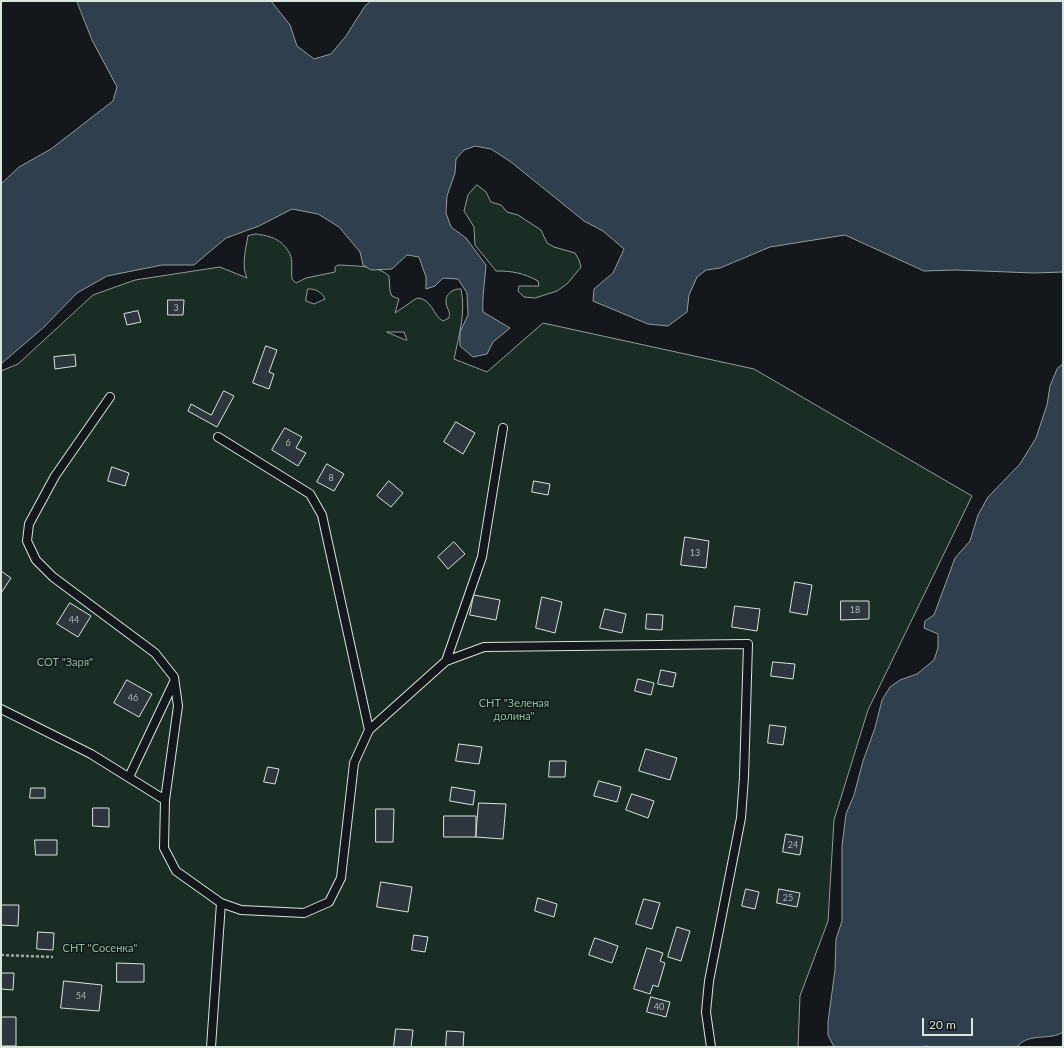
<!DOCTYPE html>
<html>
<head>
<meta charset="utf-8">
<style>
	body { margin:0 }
	#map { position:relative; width:1064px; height:1048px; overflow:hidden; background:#14181c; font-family:Lato,sans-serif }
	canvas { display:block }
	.frame { position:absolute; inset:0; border:2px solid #d8e6dc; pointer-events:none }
	.scale { position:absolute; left:922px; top:1018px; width:51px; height:18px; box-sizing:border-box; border:2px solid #d8e6dc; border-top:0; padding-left:5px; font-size:12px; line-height:14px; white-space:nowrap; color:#d8e6dc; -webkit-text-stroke:3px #14181c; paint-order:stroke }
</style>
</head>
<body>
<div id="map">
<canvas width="1064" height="1048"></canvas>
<div class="frame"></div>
<div class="scale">20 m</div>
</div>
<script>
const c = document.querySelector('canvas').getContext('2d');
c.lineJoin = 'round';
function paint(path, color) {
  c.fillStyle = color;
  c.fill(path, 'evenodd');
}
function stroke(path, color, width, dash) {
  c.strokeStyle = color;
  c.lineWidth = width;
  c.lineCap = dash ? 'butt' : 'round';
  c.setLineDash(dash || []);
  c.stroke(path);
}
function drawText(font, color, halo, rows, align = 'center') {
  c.font = font + ' Lato,sans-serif';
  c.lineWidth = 3;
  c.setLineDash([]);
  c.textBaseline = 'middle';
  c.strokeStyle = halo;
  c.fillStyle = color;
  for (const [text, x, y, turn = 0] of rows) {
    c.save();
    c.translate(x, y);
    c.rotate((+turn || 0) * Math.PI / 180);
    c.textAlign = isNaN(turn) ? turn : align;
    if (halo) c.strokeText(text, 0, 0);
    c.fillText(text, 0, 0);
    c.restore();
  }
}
const green = new Path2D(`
	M477 185 486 192 491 202 501 205 507 212 518 215 541 230 547 243 554 247 575 253 579 260 581 267 568 283 557 291 535 298 524 297 518 291 519 286H539L538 281C523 273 513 271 496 271L475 245 474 227 464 211 468 195Z
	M256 234C271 236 282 239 290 254 293 260 291 272 292 279L296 283 306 278 335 272V267L338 265C353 266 378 265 389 276L390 291 392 296 399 299 395 313 417 298C432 298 433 316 443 321L449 318C451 311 446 308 446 302 445 294 454 288 461 289 466 313 459 335 454 359L487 372 543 323 754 369 972 496 868 710 834 820 828 921 800 996 798 1047H1V371L18 364 93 295 135 280 220 267 247 278C241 266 246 248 248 236ZM308 289C315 288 323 293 325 299L314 304 306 301ZM387 332H404L407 340H406Z`);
paint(green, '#1a2d24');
stroke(green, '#939e99', 1);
const water = new Path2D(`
	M77 1H271L290 25 297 46 314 59 331 54 346 36 365 6 371 1H1063V272L1034 273 956 270 924 271 845 235 770 247 720 268 706 270 697 277 689 295 687 312 668 326 648 324 593 301 594 289 613 273 624 249 603 231 584 221 511 162 491 149 475 146 464 150 456 159 455 173 447 196 446 213 451 227 466 238 486 265C485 280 482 296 483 312L510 328 493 342 487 354 473 357 460 346V332L468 315 467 293 458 279 443 278 435 286 426 289V277L419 257 407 255 392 269 371 270 363 265 360 252 339 227 318 214 292 209 259 226 226 238 194 265H162L107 276 77 293 44 327 1 364V184L19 167 51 149 113 101 117 87 92 40Z
	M1063 364V1032C1051 1041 1028 1032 1017 1047H929L928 1046 913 1047H836L833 1045 828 1035V1022L835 970 836 939 842 921V846L846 814 854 795 863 761 875 728 882 700 890 687 900 680 917 674 934 660 938 648V634L924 628 925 621 934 615 955 558 970 541 978 515 988 497 1020 464 1036 438 1047 405 1050 386 1057 369Z`);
paint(water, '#2f3f4d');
stroke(water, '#939e99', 1);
const building = new Path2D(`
	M168 300H184L183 315H168Z
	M138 311 141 322 127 325 124 314Z
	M266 346 277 350 269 372 274 374 269 389 253 383Z
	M75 355 76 366 55 369 54 357Z
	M224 391 234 396 217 427 188 411 191 404 211 415Z
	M456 422 475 433 463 454 444 442Z
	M285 428 302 437 296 448 306 453 298 466 272 450Z
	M327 464 344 474 334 491 317 482Z
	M112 467 129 473 125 486 108 481Z
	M389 481 403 493 391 507 377 496Z
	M534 481 550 484 548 495 532 492Z
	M685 537 709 541 706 568 681 565Z
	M454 542 465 554 448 569 438 557Z
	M1 571 11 578 1 593Z
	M795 582 812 585 807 615 790 612Z
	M474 595 500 600 496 620 470 615Z
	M542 597 562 602 555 633 536 628Z
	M841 601H869V619L841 620Z
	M70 603 91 616 78 637 57 624Z
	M735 606 760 609 757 631 732 627Z
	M605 609 626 614 622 633 600 628Z
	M647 614 663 615 662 630 646 629Z
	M773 662 795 664 793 679 771 676Z
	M661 670 676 673 673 687 658 684Z
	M638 679 654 683 651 695 635 691Z
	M127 680 152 694 139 717 114 703Z
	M770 725 786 727 783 745 768 743Z
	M459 744 482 747 479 764 456 761Z
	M646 749 677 758 670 780 639 771Z
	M550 761H566L565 777H549Z
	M268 767 279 769 275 784 264 782Z
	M599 781 621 787 617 802 594 796Z
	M452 787 475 791 473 805 450 801Z
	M31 788H45V798H30Z
	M632 794 654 801 648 818 626 810Z
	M479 803 506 804 503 839 476 837Z
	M93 808H109V827L93 826Z
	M376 809H394L393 842H376Z
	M444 816H476V837H444Z
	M786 834 803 837 800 855 783 852Z
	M35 840H57V855H36Z
	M381 882 412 887 408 912 377 907Z
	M746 889 759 892 755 909 742 906Z
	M779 889 800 893 797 907 777 903Z
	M538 898 557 904 554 917 535 911Z
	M644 899 660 903 652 929 636 924Z
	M1 905H19L18 926 1 925Z
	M677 927 690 931 681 961 668 957Z
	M38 932 54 933 53 950 37 949Z
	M414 935 428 937 425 952 412 950Z
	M595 938 618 946 612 963 589 955Z
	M647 948 663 953 660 961 665 963 658 987 653 985 650 994 634 989Z
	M117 963 144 964V982H117Z
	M1 973H14L13 990 1 989Z
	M64 981 102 985 99 1011 61 1008Z
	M651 997 670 1002 666 1017 647 1012Z
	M1 1017H16V1046H1Z
	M396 1029 413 1030 411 1047H394Z
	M447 1031 464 1032 463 1047H446Z`);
paint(building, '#2c363c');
stroke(building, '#d8e6dc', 1);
const lane = new Path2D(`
	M110 397 55 476 29 524 27 541 36 560 53 577 155 653 174 677 178 706 165 800
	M218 437 310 494 322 515 369 730
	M446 661 482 557 503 428
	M1 709 91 754 165 800 164 848 176 871 221 903 211 1047
	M129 777 174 682
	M221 903 241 910 304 913 329 902 341 878 354 763 369 730 446 661 484 647 748 644 744 777 741 818 709 981 706 1012 711 1047`);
stroke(lane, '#d8e6dc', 10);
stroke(new Path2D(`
	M1 955 53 957`), '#9da8a2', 2.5, [3, 2]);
stroke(lane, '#14181c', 8);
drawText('9px', '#adbab4', null, [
	["3",176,308],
	["6",288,443],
	["8",331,478],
	["13",695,553],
	["18",855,610],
	["44",74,620],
	["46",133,698],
	["24",793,845],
	["25",788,898],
	["54",81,996],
	["40",659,1007]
]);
drawText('11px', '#8ac095', '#14181c', [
	["СОТ \"Заря\"",65,662],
	["СНТ \"Зеленая",514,703],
	["долина\"",514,716],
	["СНТ \"Сосенка\"",100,948]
]);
</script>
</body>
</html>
